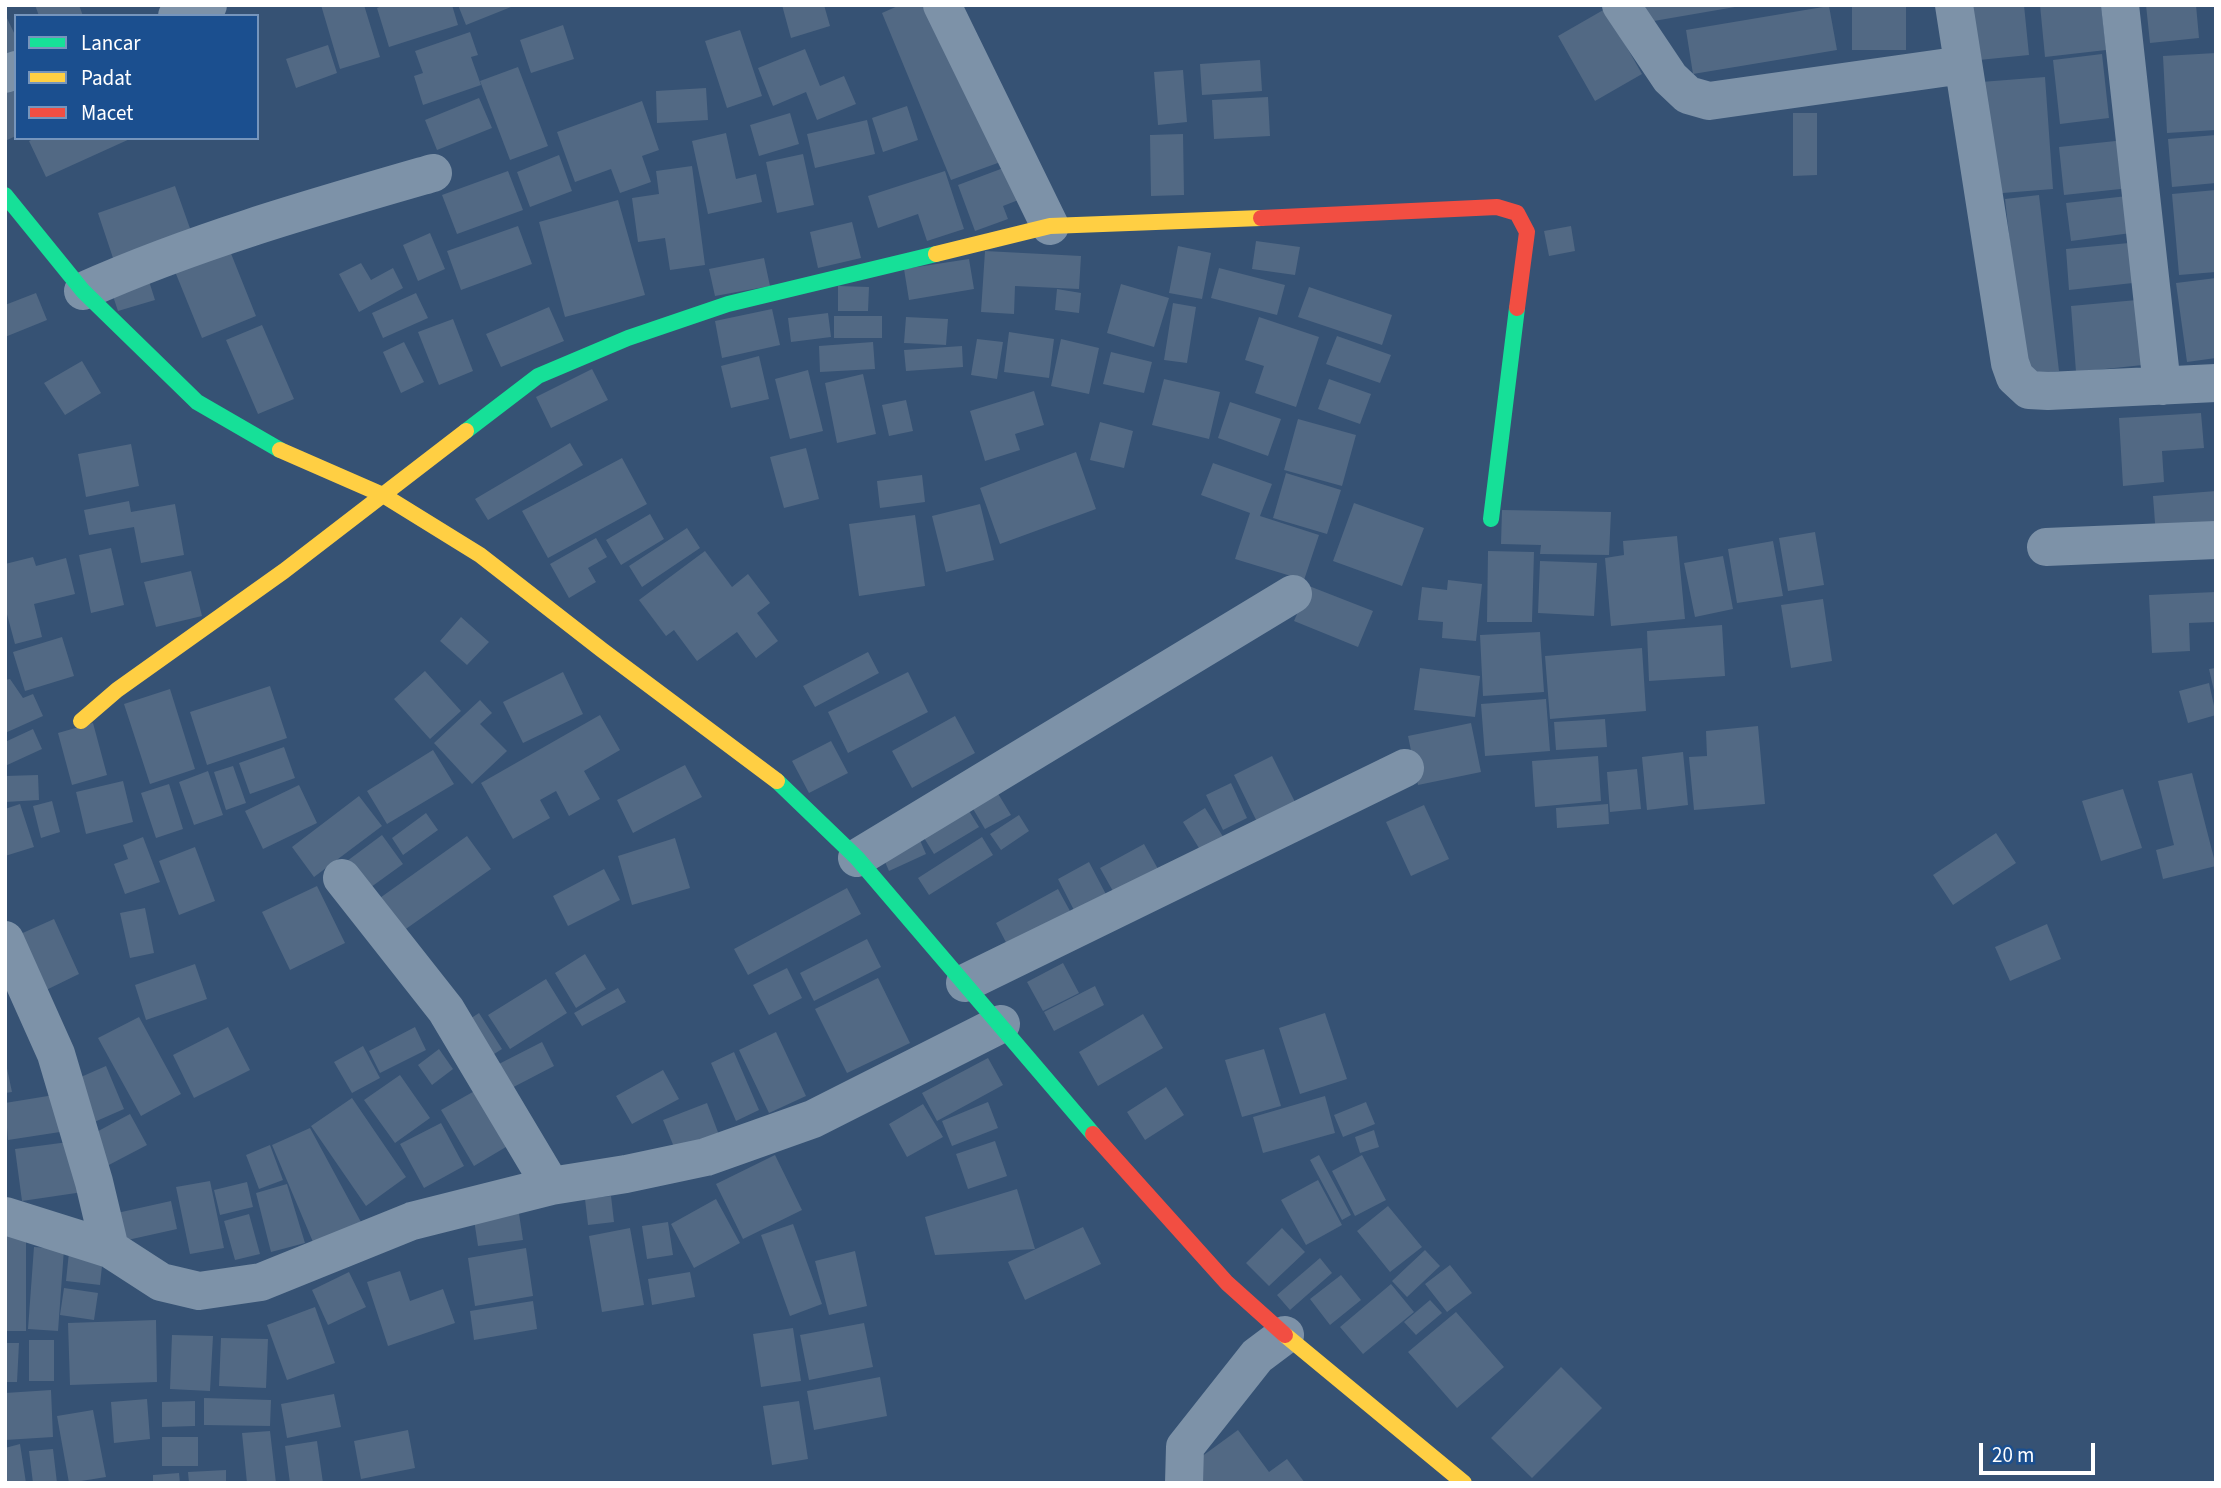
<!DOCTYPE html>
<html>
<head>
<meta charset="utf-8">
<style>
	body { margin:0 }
	#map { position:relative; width:2221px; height:1488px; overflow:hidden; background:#365274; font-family:"Source Sans 3",sans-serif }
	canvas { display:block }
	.frame { position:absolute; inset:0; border:7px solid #fff; pointer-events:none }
	.legend { position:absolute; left:14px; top:14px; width:245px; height:126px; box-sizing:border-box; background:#1b4f8f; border:2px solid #7695bc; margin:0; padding:9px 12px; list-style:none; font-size:21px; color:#fff }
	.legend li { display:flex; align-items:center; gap:14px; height:35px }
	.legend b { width:35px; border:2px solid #7695bc }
	.scale { position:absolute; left:1979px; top:1443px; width:116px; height:32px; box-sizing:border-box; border:4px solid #fff; border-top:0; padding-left:9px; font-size:21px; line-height:24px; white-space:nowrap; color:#fff; -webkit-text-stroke:5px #1b4f8f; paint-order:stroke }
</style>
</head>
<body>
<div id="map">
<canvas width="2221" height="1488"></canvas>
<div class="frame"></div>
<ul class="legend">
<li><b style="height:9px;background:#16e098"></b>Lancar</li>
<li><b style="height:9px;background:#ffcf43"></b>Padat</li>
<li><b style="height:9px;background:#f24e42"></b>Macet</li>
</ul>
<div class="scale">20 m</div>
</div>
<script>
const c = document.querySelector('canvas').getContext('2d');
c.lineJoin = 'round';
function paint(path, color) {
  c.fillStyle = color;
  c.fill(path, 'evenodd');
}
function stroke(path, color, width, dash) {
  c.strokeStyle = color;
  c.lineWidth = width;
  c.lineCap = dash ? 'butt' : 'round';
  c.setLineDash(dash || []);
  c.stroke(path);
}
paint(new Path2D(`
	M35 5H79L83 16H39Z
	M321 5H364L380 57 340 69Z
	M384 5H452L458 25 389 47 377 8Z
	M458 5H516L466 25Z
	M782 5H824L830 26 791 38Z
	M900 5H934L1006 160 951 180 882 13Z
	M1645 5H1735V7L1648 22Z
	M1852 5H1906V50H1852Z
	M1964 5H2024L2029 55 1969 61Z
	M2040 5H2101L2106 50 2045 57Z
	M2146 5H2196L2199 38 2150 43Z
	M1829 6 1837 50 1693 74 1686 30Z
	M1605 9 1642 74 1595 101 1558 36Z
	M5 14 16 37V52L5 56Z
	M563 25 574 59 531 73 520 40Z
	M740 30 762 96 727 108 705 41Z
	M470 32 478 55 471 57 481 85 423 105 414 76 423 73 415 51Z
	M328 45 337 73 296 88 286 59Z
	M805 49 820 86 844 76 856 104 817 120 806 92 773 106 758 68Z
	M2216 53V130L2167 133 2163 56Z
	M2102 54 2109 118 2060 124 2053 60Z
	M1260 60 1262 91 1202 95 1200 64Z
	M518 67 548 146 510 160 480 81Z
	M1183 70 1187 122 1158 125 1154 72Z
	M2045 77 2053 189 1990 194 1981 82Z
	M16 79V136L7 140 5 83Z
	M706 88 708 120 657 123 656 91Z
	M1268 97 1270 136 1214 139 1212 100Z
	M479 98 492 128 437 150 425 120Z
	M642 101 659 150 642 156 651 182 620 193 611 169 575 182 557 132Z
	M907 106 918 140 883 152 872 118Z
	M790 113 799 144 759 156 750 125Z
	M1793 113H1817V175L1793 176Z
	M867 120 875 154 815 168 807 134Z
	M726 133 736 179 756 174 762 202 708 214 692 141Z
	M1183 134 1184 195 1151 196 1150 135Z
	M2216 135V183L2172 187 2168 139Z
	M35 138H132L46 177 29 141Z
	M2125 140 2130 188 2064 195 2059 147Z
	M803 154 814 205 777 213 766 162Z
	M559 155 572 191 530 207 517 172Z
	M1014 164 1026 197 1003 206 1008 219 975 231 958 185Z
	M692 166 705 265 670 270 665 238 638 242 632 198 659 194 656 171Z
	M508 171 523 210 457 234 442 195Z
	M945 171 964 229 927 241 918 214 878 228 868 196Z
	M175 186 192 234 114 261 98 213Z
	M2216 190V272L2179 275 2172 194Z
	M2039 195 2059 371 2025 375 2005 199Z
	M2127 196 2131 233 2071 241 2066 203Z
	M618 200 645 295 565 317 539 222Z
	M852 222 861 258 818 268 810 232Z
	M518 226 532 264 461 290 447 251Z
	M1571 226 1575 251 1549 256 1544 231Z
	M430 233 445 269 418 281 403 245Z
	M1256 241 1300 247 1295 275 1252 269Z
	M2129 243 2133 283 2069 290 2066 249Z
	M228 246 256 316 202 338 174 269Z
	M1178 246 1211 253 1202 299 1169 293Z
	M985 251 1081 256 1079 289 1015 286 1014 314 981 312Z
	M764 258 770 286 715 296 709 269Z
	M969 259 974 289 909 300 904 269Z
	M361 263 371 280 393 268 403 288 359 312 339 274Z
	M1219 268 1285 285 1277 315 1211 298Z
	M148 278 155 300 118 311 111 290Z
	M2216 278V308L2214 309 2216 358 2187 362 2176 283Z
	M1121 284 1169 298 1154 347 1107 333Z
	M838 286 869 287 868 311H838Z
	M1309 287 1392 315 1382 345 1298 317Z
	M1057 289 1081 293 1079 313 1055 310Z
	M36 293 47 320 5 337V305Z
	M416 293 428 318 383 338 372 313Z
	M2137 300 2143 365 2076 372 2071 306Z
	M1173 303 1196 307 1187 363 1164 360Z
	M549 307 564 341 501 367 486 334Z
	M772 309 780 345 722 358 715 321Z
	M828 313 831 337 791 342 788 318Z
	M834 316H882V338H834Z
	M906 317 948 319 946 345 904 343Z
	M1259 317 1319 337 1296 407 1255 393 1264 366 1245 360Z
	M453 319 473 371 439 385 418 332Z
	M262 325 294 399 258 414 226 340Z
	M1009 332 1054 339 1049 378 1004 372Z
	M1337 336 1391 355 1380 383 1326 364Z
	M977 339 1003 342 997 379 971 375Z
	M1061 339 1099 348 1089 394 1051 386Z
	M404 342 424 382 401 393 383 352Z
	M873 342 875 369 820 372 819 346Z
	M962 346 963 367 906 371 904 350Z
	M1111 352 1152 362 1144 393 1103 384Z
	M759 356 769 399 731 408 721 366Z
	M82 361 101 393 65 415 44 383Z
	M592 369 608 400 551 428 536 397Z
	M808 370 823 431 790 439 775 379Z
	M863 374 876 434 837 443 825 383Z
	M1164 379 1220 392 1209 439 1152 425Z
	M1329 379 1371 394 1360 424 1318 409Z
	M1034 391 1044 425 1015 434 1020 450 985 461 970 411Z
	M906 400 913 431 889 436 882 405Z
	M1230 402 1281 419 1268 456 1218 438Z
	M2201 413 2204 448 2162 451 2164 482 2123 486 2119 418Z
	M1298 419 1356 435 1342 486 1284 470Z
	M1100 422 1133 431 1124 468 1090 460Z
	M570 443 583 465 488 520 475 499Z
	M131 444 139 486 86 497 78 454Z
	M806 448 819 499 784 508 770 457Z
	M1076 452 1096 509 1000 544 980 488Z
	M622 458 647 504 548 558 522 511Z
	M1213 463 1272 484 1260 516 1319 535 1304 580 1235 559 1250 513 1201 495Z
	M1286 473 1341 490 1327 534 1273 518Z
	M922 475 925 502 880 508 877 481Z
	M2216 491V531L2156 536 2153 496Z
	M129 501 131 512 175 504 184 555 141 563 134 527 89 535 84 510Z
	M1354 503 1424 528 1402 586 1333 561Z
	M980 504 994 560 946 572 932 516Z
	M1502 510 1611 512 1609 555 1540 554 1541 545 1501 544Z
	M650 514 664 539 621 565 606 540Z
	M915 515 925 586 859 596 849 524Z
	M687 528 700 548 642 587 629 566Z
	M1815 532 1824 585 1788 591 1779 538Z
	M1677 536 1685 619 1611 626 1605 558 1624 555 1623 541Z
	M596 538 607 557 588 568 596 582 569 598 550 564Z
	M1773 541 1783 596 1737 603 1728 549Z
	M111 548 124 605 91 613 79 555Z
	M705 551 732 587 748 574 770 603 757 613 778 641 756 658 737 632 697 661 674 630 666 636 639 600Z
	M1488 551 1534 552 1532 622H1487Z
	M1723 556 1733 609 1695 617 1684 563Z
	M33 557 36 566 66 558 75 594 34 604 42 637 15 644 5 607V564Z
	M1540 561 1597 563 1594 616 1538 613Z
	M191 571 202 616 156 627 144 582Z
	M1448 580 1482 584 1476 641 1442 638 1443 622 1418 620 1422 587 1447 590Z
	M1309 586 1373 611 1358 647 1294 621Z
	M2216 592V622L2189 623 2190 651 2152 653 2149 595Z
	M1823 599 1832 661 1791 668 1781 605Z
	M461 617 489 642 467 665 440 641Z
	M1722 625 1725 676 1649 681 1647 631Z
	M1540 632 1544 692 1483 696 1480 635Z
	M62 637 74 676 25 691 13 652Z
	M1642 648 1646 711 1550 719 1545 656Z
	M868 652 879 673 815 707 803 686Z
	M1420 668 1480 676 1475 717 1414 710Z
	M2216 668V695H2215L2209 669Z
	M425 671 461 711 430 739 394 699Z
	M563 672 583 714 523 743 503 702Z
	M908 672 928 712 848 753 828 712Z
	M10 679 23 698 33 694 43 716 5 733V680Z
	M2209 683 2216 715 2188 723 2179 691Z
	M270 686 287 738 207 765 190 712Z
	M170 689 195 769 150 784 124 704Z
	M1546 699 1550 751 1485 756 1481 704Z
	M480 700 492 713 480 724 507 751 472 784 434 743Z
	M600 715 620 750 584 771 600 799 569 816 556 791 540 800 550 818 513 839 481 783Z
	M955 716 975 753 912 788 892 751Z
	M1605 719 1607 747 1556 750 1554 722Z
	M93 723 107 775 72 785 58 733Z
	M1471 723 1481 772 1418 785 1408 736Z
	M1758 726 1765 804 1694 810 1689 757 1707 756 1706 731Z
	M33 729 42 749 5 766V742Z
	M831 741 848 773 809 793 792 761Z
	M284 747 295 778 250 794 239 763Z
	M433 750 454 784 387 824 367 791Z
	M1683 752 1688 805 1647 810 1642 757Z
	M1272 756 1298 808 1260 828 1234 775Z
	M1598 756 1601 801 1535 807 1532 761Z
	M685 765 702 797 633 833 617 800Z
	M233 766 246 803 226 810 214 772Z
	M1637 769 1641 809 1610 812 1607 772Z
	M208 771 223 815 194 825 179 782Z
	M2192 773 2216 866 2163 879 2156 850 2174 845 2158 781Z
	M38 775 39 800 5 802V776Z
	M123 781 133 822 86 834 76 792Z
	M1231 783 1247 818 1223 830 1206 795Z
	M169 784 183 829 156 838 141 793Z
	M299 785 317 823 263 849 245 811Z
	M994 787 1011 815 985 829 969 802Z
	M2123 789 2142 848 2101 861 2082 801Z
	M359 796 382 826 314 877 292 847Z
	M52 801 60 832 41 838 33 806Z
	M20 804 34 847 5 856V809Z
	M1608 804 1609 824 1557 828 1556 808Z
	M1424 805 1449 859 1411 876 1386 822Z
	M966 806 979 827 934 854 921 833Z
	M1205 808 1227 843 1205 858 1183 822Z
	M426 813 438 830 403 855 392 838Z
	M1019 815 1029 831 1001 850 990 834Z
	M1996 833 2016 863 1953 905 1933 875Z
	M382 835 403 864 360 895 339 867Z
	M467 836 491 869 393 938 370 905Z
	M143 837 160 882 125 894 114 864 128 859 123 845Z
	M982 837 993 855 929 895 918 878Z
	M675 838 690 888 632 905 618 856Z
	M919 838 926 854 889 871 882 855Z
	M1144 844 1158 869 1114 893 1100 868Z
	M195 847 215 901 179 915 159 861Z
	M1089 862 1109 900 1077 916 1058 879Z
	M604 869 620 900 568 926 553 896Z
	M317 886 345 943 290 970 262 912Z
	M847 888 861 914 748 975 734 949Z
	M1058 889 1076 922 1013 956 996 923Z
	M145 908 154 953 130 958 120 913Z
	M54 919 79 974 42 992 16 936Z
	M2047 924 2061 959 2010 981 1995 947Z
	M867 939 881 967 814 1001 800 973Z
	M585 954 606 989 576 1008 555 973Z
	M1063 963 1079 993 1043 1011 1027 982Z
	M195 964 207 999 146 1020 135 985Z
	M787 968 802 998 769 1015 753 985Z
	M878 978 910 1043 847 1073 815 1009Z
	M546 979 567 1013 510 1049 488 1015Z
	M1095 986 1104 1005 1054 1031 1044 1012Z
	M618 988 626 1002 582 1026 574 1013Z
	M479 1013 502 1049 483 1061 459 1026Z
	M1325 1013 1347 1079 1300 1094 1279 1028Z
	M1143 1014 1163 1048 1098 1086 1079 1052Z
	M139 1017 181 1094 141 1116 98 1038Z
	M228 1027 250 1070 194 1098 173 1055Z
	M415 1027 426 1050 380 1073 369 1051Z
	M776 1032 806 1096 769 1113 739 1050Z
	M542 1042 554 1066 502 1093 489 1069Z
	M363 1046 380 1078 352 1093 334 1062Z
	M439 1049 453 1069 432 1085 418 1065Z
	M1264 1049 1281 1106 1242 1117 1225 1060Z
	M734 1052 759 1110 736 1121 711 1063Z
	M988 1058 1003 1085 937 1121 922 1093Z
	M5 1059 12 1092 5 1093Z
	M106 1066 124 1109 92 1123 74 1080Z
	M663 1070 679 1099 632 1124 616 1096Z
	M400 1075 430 1118 395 1143 364 1100Z
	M1166 1087 1184 1115 1145 1140 1127 1112Z
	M478 1089 511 1144 474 1166 441 1110Z
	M54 1095 60 1132 8 1140 5 1103Z
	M1325 1096 1335 1133 1263 1153 1253 1117Z
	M352 1098 406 1177 366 1206 311 1126Z
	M988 1102 998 1128 952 1146 942 1121Z
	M1366 1102 1375 1124 1343 1137 1334 1115Z
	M707 1103 719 1135 676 1152 663 1120Z
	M923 1104 943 1137 907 1157 889 1124Z
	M130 1114 147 1145 105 1167 89 1136Z
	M441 1123 464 1166 424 1188 400 1144Z
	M310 1128 361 1222 313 1242 272 1145Z
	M1374 1130 1379 1147 1360 1153 1355 1137Z
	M76 1141 83 1192 22 1201 15 1149Z
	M995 1141 1007 1176 968 1189 956 1154Z
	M270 1145 283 1180 259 1189 246 1155Z
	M775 1155 802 1210 743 1239 716 1184Z
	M1319 1155 1351 1215 1342 1220 1310 1160Z
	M1362 1155 1386 1200 1355 1216 1332 1171Z
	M1318 1180 1342 1225 1306 1245 1281 1200Z
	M210 1181 224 1248 190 1254 176 1187Z
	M247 1182 253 1207 220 1215 214 1190Z
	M287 1184 305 1243 271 1252 256 1193Z
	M1017 1189 1035 1249 935 1255 925 1217Z
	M611 1196 614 1222 588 1225 585 1199Z
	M716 1199 740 1243 694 1268 671 1224Z
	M171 1201 177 1229 123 1241 117 1213Z
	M1388 1206 1422 1247 1390 1272 1357 1231Z
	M518 1207 523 1240 478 1246 473 1213Z
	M249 1214 260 1254 235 1260 224 1221Z
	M668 1222 673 1255 647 1259 642 1226Z
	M793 1224 822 1304 790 1316 761 1235Z
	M1083 1227 1101 1264 1025 1300 1008 1262Z
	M630 1228 644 1305 602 1312 589 1236Z
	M1282 1228 1305 1252 1269 1286 1246 1263Z
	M5 1232H26V1331H5Z
	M34 1247 64 1249 58 1331 28 1329Z
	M526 1248 533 1296 475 1306 468 1258Z
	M1425 1250 1440 1266 1407 1297 1392 1281Z
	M855 1251 867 1306 829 1315 815 1261Z
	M69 1252 103 1256 100 1285 66 1281Z
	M1320 1258 1332 1273 1290 1310 1277 1295Z
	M1450 1265 1472 1293 1447 1312 1425 1284Z
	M400 1271 410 1301 443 1289 455 1323 388 1346 367 1282Z
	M349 1272 366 1307 328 1325 312 1290Z
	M690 1272 695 1297 652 1305 648 1279Z
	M1341 1275 1361 1300 1330 1325 1310 1299Z
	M1391 1284 1414 1312 1363 1354 1340 1327Z
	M64 1288 98 1293 94 1320 60 1315Z
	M1430 1300 1442 1313 1416 1335 1404 1322Z
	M533 1301 537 1329 474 1340 470 1311Z
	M315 1307 335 1363 287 1380 267 1325Z
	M1456 1312 1504 1367 1457 1408 1408 1352Z
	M156 1320 157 1382 70 1385 68 1323Z
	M864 1323 873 1367 809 1380 800 1335Z
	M793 1328 801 1381 761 1387 753 1334Z
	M172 1335 213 1336 210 1391 170 1389Z
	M221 1338 268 1339 266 1388 219 1386Z
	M29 1340H54V1381H29Z
	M5 1343H19L17 1382H5Z
	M1561 1367 1602 1408 1532 1478 1491 1438Z
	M880 1377 887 1416 814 1430 807 1391Z
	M51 1390 53 1437 5 1440V1393Z
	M334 1394 341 1427 287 1438 281 1404Z
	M204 1398 271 1400 270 1426 204 1425Z
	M147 1399 150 1439 114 1443 111 1402Z
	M195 1401V1426L162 1427V1402Z
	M799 1401 808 1459 772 1465 763 1406Z
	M93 1410 106 1477 69 1483 57 1416Z
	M408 1430 415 1468 361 1479 354 1441Z
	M1238 1430 1269 1472 1287 1459 1305 1483H1203L1190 1465Z
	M270 1431 276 1483H247L242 1433Z
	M162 1437H198V1466H162Z
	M317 1441 323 1483H290L285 1446Z
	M20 1444 26 1483H5V1448Z
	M53 1449 57 1483H33L29 1451Z
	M226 1470V1483H189L188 1472Z
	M179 1473 180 1483H153V1475Z`), '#526984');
stroke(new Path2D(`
	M942 5 1050 226
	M1621 5 1670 78 1688 95 1709 101 1963 65
	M1954 5 2010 363 2015 377 2029 390 2048 391 2216 383
	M2120 5 2162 386
	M177 16 208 5
	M5 74 16 70
	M83 291C195 241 315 207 433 173
	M2046 547 2216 540
	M857 858 1293 594
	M342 878 446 1010 551 1186
	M5 940 56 1054 94 1182 110 1249
	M965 983 1405 768
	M5 1216 110 1249 161 1282 199 1291 261 1282 412 1221 551 1186 626 1174 706 1157 813 1119 1001 1024
	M1184 1483 1185 1447 1257 1356 1285 1335`), '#7d92a8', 38);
stroke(new Path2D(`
	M5 195 83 291 197 402 280 450
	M466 431 538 376 628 338 728 304 936 254
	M1491 519 1517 308
	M777 781 857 858 1093 1134`), '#16e098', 16);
stroke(new Path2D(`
	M936 254 1050 226 1261 218
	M280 450 383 495 480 555 602 650 777 781
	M81 721 117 690 284 571 466 431
	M1285 1335 1464 1483`), '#ffcf43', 16);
stroke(new Path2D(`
	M1261 218 1497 207 1517 213 1527 232 1517 308
	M1093 1134 1227 1283 1285 1335`), '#f24e42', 16);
</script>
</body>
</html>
